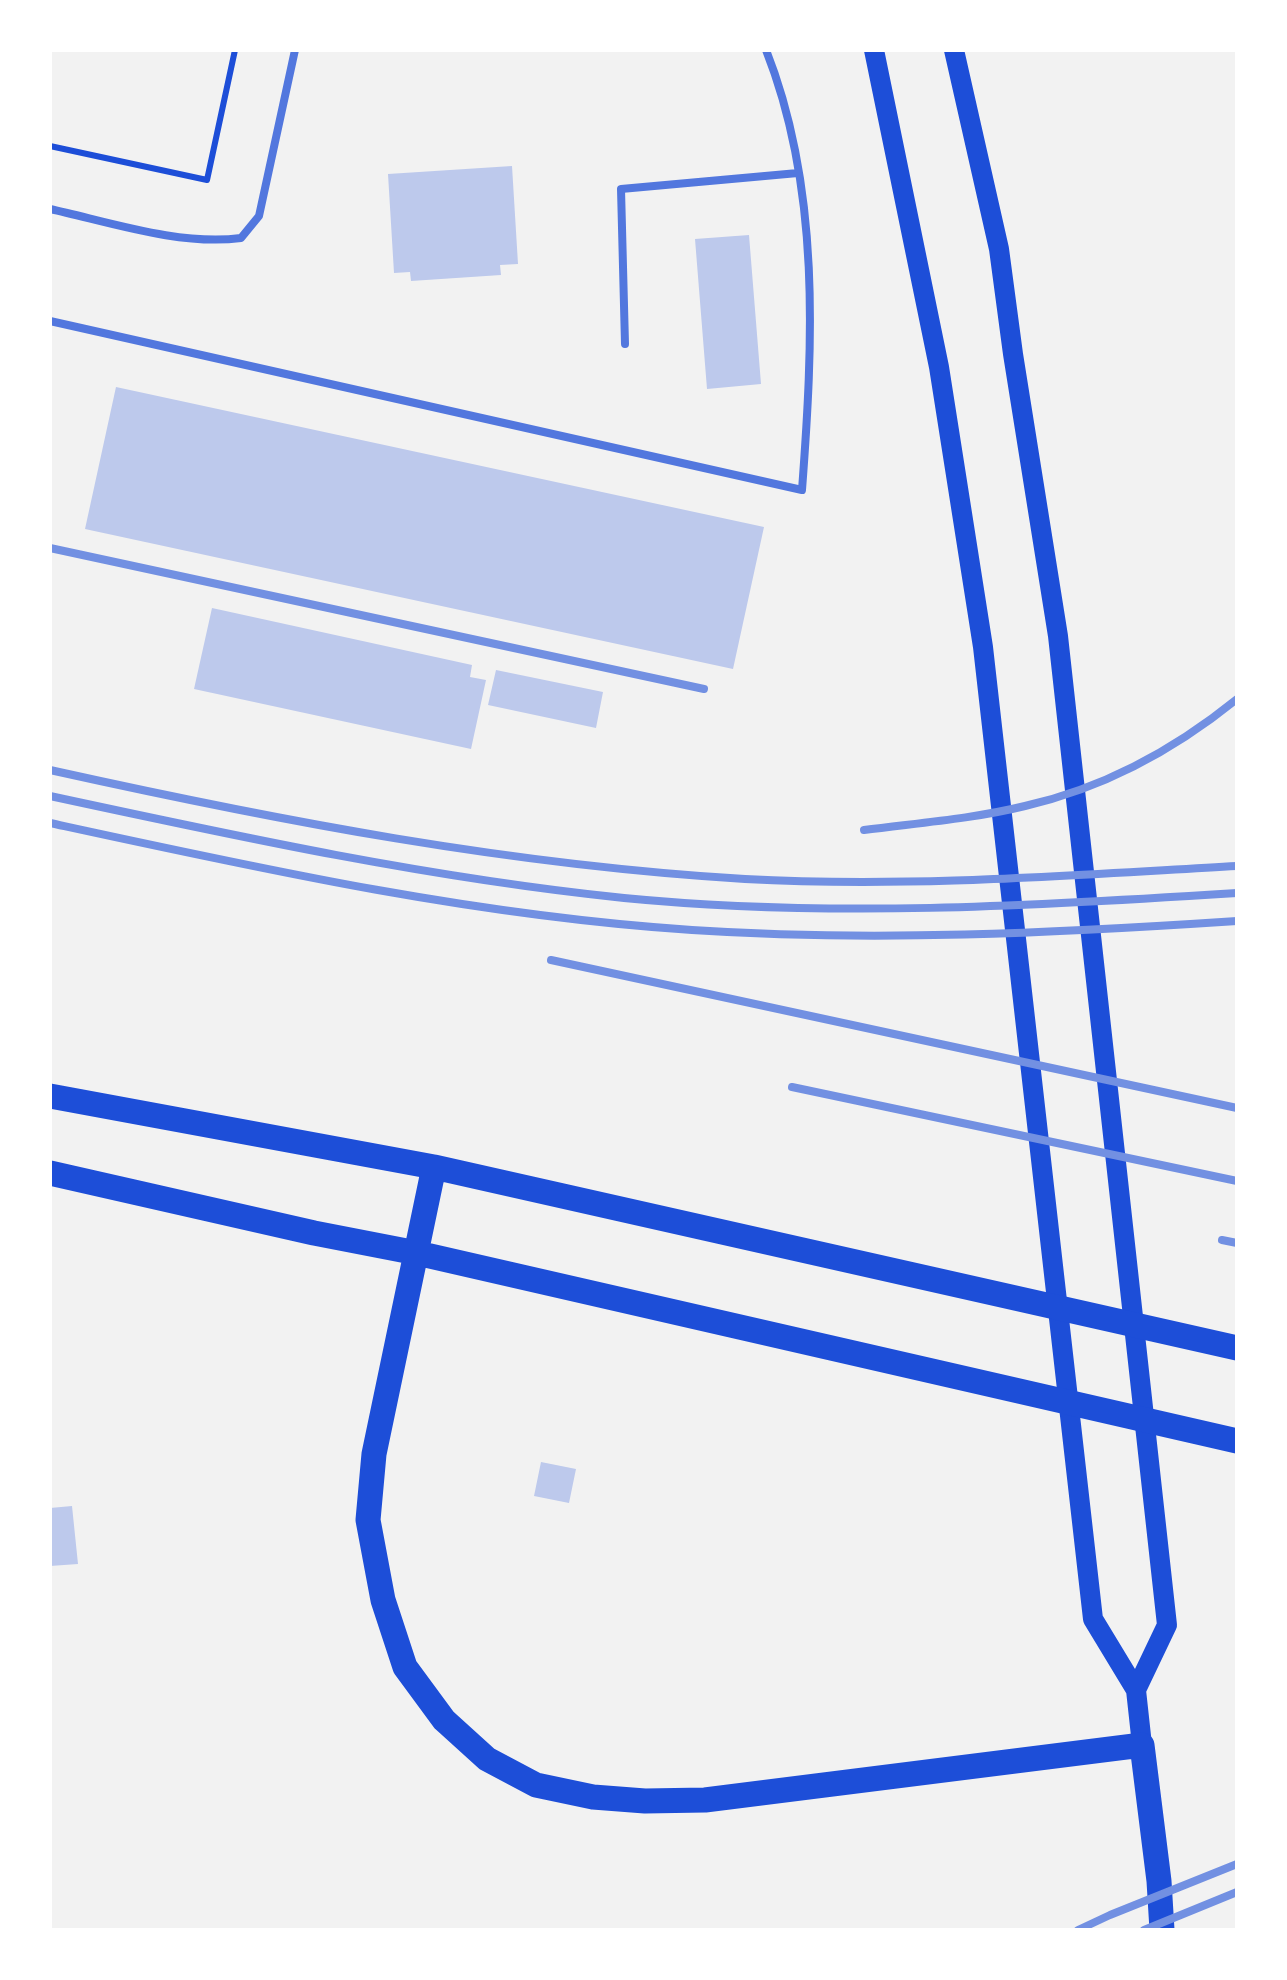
<!DOCTYPE html>
<html>
<head>
<meta charset="utf-8">
<style>
	body { margin:0 }
	#map { position:relative; width:1287px; height:1980px; overflow:hidden; background:#f2f2f2; font-family:Overpass,sans-serif }
	canvas { display:block }
	.frame { position:absolute; inset:0; border:52px solid #fff; pointer-events:none }
</style>
</head>
<body>
<div id="map">
<canvas width="1287" height="1980"></canvas>
<div class="frame"></div>
</div>
<script>
const c = document.querySelector('canvas').getContext('2d');
c.lineJoin = 'round';
function paint(path, color) {
  c.fillStyle = color;
  c.fill(path, 'evenodd');
}
function stroke(path, color, width, dash) {
  c.strokeStyle = color;
  c.lineWidth = width;
  c.lineCap = dash ? 'butt' : 'round';
  c.setLineDash(dash || []);
  c.stroke(path);
}
paint(new Path2D(`
	M512 166 518 264 500 265 501 275 411 281 410 272 394 273 388 174Z
	M749 235 761 384 707 389 695 239Z
	M116 387 764 527 733 669 85 529Z
	M212 608 472 665 470 677 486 680 471 749 194 689Z
	M496 670 603 692 596 728 488 705Z
	M541 1462 576 1469 569 1503 534 1496Z
	M72 1506 78 1564 50 1566V1508Z`), '#bdc9ec');
stroke(new Path2D(`
	M50 146 207 180 235 50`), '#1d4ed8', 6);
stroke(new Path2D(`
	M50 209C109 222 180 246 241 238L259 216 295 50
	M50 321 802 490C813 344 821 189 766 50
	M625 344 621 189 798 173`), '#5277de', 8);
stroke(new Path2D(`
	M874 50 939 367 983 647 1093 1619 1136 1690 1142 1745
	M954 50 999 249 1013 354 1058 636 1167 1625 1136 1690`), '#1d4ed8', 20);
stroke(new Path2D(`
	M50 1096 434 1167 1237 1348
	M434 1167 374 1454 368 1520 383 1600 405 1667 444 1720 487 1759 536 1785 593 1797 645 1801 705 1800 1142 1745 1159 1881 1162 1930
	M50 1173 314 1233 417 1253 1237 1441`), '#1d4ed8', 25);
stroke(new Path2D(`
	M50 548 704 689
	M50 770C280 821 510 865 745 879 909 888 1074 875 1237 866
	M50 796C240 837 430 878 624 898 828 918 1033 906 1237 893
	M50 823C262 869 475 916 692 930 873 942 1056 933 1237 921
	M864 830C917 823 972 819 1025 806 1104 788 1174 750 1237 699
	M551 960 1237 1108
	M792 1087 1237 1181
	M1222 1240 1237 1243
	M1078 1930 1110 1915 1237 1864
	M1144 1930 1237 1892`), '#7290e2', 8);
</script>
</body>
</html>
